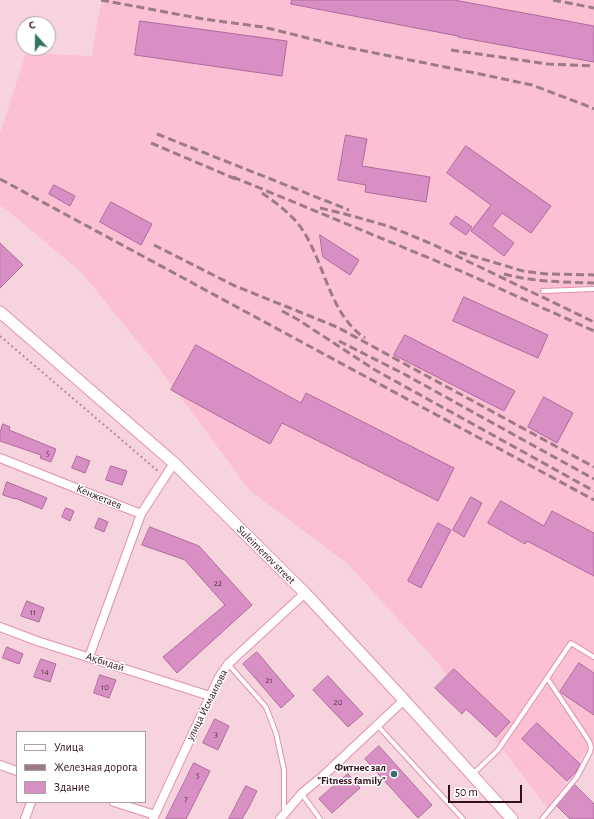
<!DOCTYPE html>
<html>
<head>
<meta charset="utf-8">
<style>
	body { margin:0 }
	#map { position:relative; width:594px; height:819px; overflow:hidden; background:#f7d3de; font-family:"Alegreya Sans",sans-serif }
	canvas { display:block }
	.legend { position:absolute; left:16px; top:731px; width:130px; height:72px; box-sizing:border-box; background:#fff; border:1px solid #ada0a5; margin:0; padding:5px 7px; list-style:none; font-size:12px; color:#31111e }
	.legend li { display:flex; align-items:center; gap:8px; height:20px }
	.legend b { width:20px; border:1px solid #ada0a5 }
	.north { position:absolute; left:16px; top:16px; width:40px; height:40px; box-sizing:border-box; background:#fff; border:1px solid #ada0a5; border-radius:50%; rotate:339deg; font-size:11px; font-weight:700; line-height:16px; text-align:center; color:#31111e }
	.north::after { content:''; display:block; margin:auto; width:14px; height:18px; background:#317466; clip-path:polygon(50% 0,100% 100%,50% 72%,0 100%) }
	.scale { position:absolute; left:448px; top:785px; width:74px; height:18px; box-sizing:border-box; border:2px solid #31111e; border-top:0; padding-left:5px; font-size:12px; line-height:14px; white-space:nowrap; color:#31111e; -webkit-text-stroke:3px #fff; paint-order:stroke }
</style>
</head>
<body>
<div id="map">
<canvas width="594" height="819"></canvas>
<ul class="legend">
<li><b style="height:5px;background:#fff"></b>Улица</li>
<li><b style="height:5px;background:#9c7a86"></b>Железная дорога</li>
<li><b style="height:11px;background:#d890c4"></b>Здание</li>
</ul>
<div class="north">С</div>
<div class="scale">50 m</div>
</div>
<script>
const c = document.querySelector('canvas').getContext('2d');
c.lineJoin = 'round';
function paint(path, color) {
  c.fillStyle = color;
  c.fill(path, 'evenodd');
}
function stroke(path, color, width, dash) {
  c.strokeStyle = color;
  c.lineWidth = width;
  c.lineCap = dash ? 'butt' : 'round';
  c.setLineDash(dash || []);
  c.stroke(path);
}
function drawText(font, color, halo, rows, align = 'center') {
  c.font = font + ' "Alegreya Sans",sans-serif';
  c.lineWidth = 3;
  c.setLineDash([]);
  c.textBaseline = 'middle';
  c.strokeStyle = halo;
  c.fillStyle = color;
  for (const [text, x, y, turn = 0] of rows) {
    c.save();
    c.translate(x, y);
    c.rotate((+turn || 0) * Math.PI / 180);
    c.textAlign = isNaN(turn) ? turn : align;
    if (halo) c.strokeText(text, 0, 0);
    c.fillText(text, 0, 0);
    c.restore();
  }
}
paint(new Path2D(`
	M102 0H594V740L548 809 436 661 348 564 250 491 156 364 82 273 0 204V134L26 53 92 56 97 24Z`), '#fbc0d3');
const building = new Path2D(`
	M292 0H454L594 26V62L458 37V36L291 4Z
	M140 21 287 41 282 76 135 55Z
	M346 135 367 139 362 166 430 177 426 202 365 192 366 185 338 180Z
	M466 146 551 206 531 233 502 213 492 226 514 243 504 256 471 231 491 205 447 173Z
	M54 185 75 196 70 206 49 194Z
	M111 202 152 224 141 245 100 222Z
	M456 216 472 227 466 235 450 224Z
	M320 235 359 260 350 275 323 257Z
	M0 243 23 265 0 288Z
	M464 297 548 335 538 358 453 321Z
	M405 335 515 391 504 411 394 355Z
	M196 345 301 403 306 393 454 468 438 501 282 423 270 444 171 390Z
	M544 397 573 413 557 443 528 427Z
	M3 424 10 427 9 430 56 449 51 462 40 458 41 455 0 441V433Z
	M77 456 90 461 85 473 72 468Z
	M111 466 127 471 122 485 106 480Z
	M7 482 47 498 42 509 15 498V499L3 495Z
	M471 497 482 503 464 537 453 530Z
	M501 501 544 526 552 511 594 533V576L527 541 525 544 488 523Z
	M66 508 74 511 70 521 62 517Z
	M99 518 108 522 104 532 95 528Z
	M438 523 451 530 421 588 408 581Z
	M150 527 199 546 252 605 177 673 163 657 225 605 185 560 142 545Z
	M27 601 44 608 39 622 21 616Z
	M7 647 23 654 19 664 3 658Z
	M257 652 294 696 281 708 243 664Z
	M41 659 56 664 50 682 34 677Z
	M579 663 594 673V715L560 692Z
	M454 669 510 722 496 737 466 709 462 714 435 688Z
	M100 675 116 680 109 698 94 693Z
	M328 676 363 714 348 727 313 690Z
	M215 719 229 726 218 750 203 743Z
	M537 723 580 764 576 772 567 781 522 739Z
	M379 746 432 805 418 818 365 759Z
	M194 763 210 771 186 819H166Z
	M348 774 360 788 332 813 319 799Z
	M575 785 594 804V819H570L557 806Z
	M246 786 257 791 249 807 242 819H229Z`);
paint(building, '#d890c4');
stroke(building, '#af6a9d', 1);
const lane = new Path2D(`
	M543 291 594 289
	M228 664 266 707 276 733 284 770V813
	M377 725 463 819
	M473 774 498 750 571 643 594 657
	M302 794 320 819
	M542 819 577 777 590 752 591 747 589 741 547 678`);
const street = new Path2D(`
	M0 458 141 514 174 463
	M0 627 37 641 210 696
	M89 657 141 514
	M0 765 17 771
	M114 802 155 815
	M25 819 31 802
	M153 819 219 677 228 664 305 593
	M280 819 302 793 323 776 404 700`);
const secondary = new Path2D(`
	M0 312 174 463 305 593 404 700 512 819`);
stroke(lane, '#e590ae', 6);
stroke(street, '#e590ae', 10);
stroke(secondary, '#e590ae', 13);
stroke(new Path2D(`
	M0 336 158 471`), '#af8c98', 2, [2, 3]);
stroke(lane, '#fff', 4);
stroke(street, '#fff', 8);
stroke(secondary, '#fff', 11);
stroke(new Path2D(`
	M101 0 203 19 263 27 340 46 480 74 532 85 585 105 594 109
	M553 0 594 8
	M451 50 548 64 594 66
	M157 134 349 210
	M151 143 238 180
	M233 177 463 272 594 331
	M0 179 594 500
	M262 193C281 206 299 220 309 241 326 273 333 317 365 338
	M320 208 345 214 388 226 432 244 594 322
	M154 245 233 285 337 327 594 467
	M459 252 523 271 547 274 594 275
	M504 274C534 282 563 282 594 283
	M282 311 297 319 375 370 594 491
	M339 341 404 374 594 479`), '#9c7a86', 3, [8, 4]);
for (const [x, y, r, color] of [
	[394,774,4,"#317466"]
]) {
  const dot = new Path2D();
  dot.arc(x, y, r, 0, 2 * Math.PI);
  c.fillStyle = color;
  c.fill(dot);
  stroke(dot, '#fff', 1.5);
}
drawText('9px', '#5b3148', null, [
	["5",48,453],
	["22",218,583],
	["11",33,612],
	["14",45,671],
	["21",269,680],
	["10",105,687],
	["20",338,702],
	["3",216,734],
	["5",198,775],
	["7",186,799]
]);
drawText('11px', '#31111e', '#fff', [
	["Кенжетаев",99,497,22],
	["Suleimenov street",266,555,45],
	["Ақбидай",105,662,18],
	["улица Исмаилова",207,705,-63]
]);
drawText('bold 11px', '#31111e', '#fff', [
	["Фитнес зал",386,768],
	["\"Fitness family\"",386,781]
], 'right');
</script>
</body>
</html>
